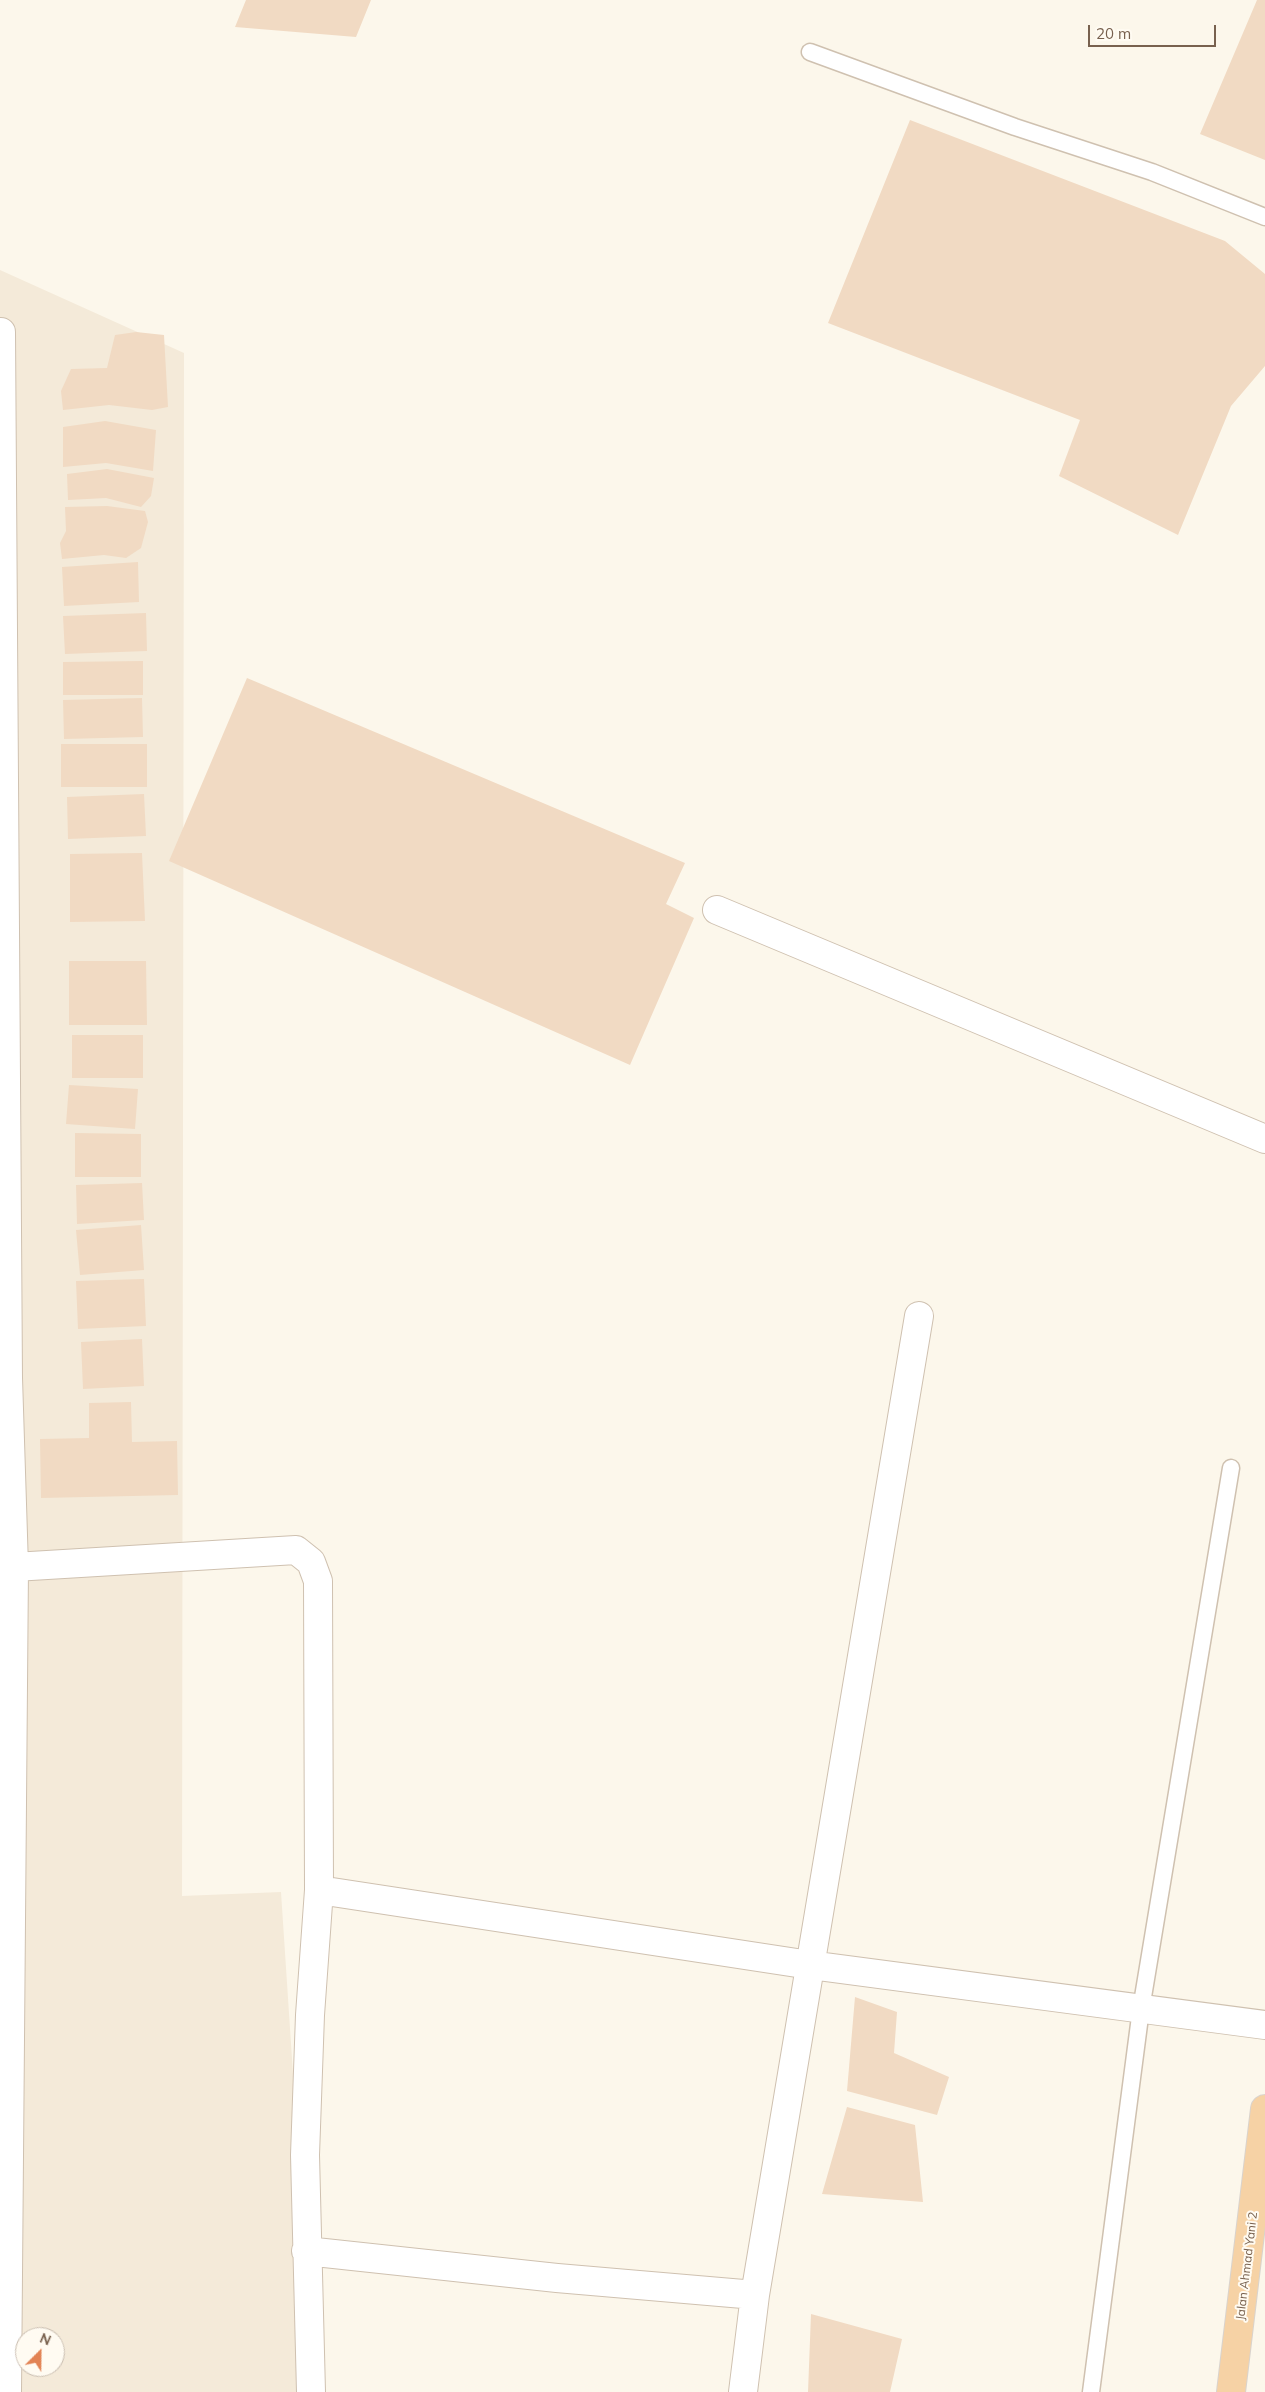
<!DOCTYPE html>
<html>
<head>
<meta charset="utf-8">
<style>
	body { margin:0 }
	#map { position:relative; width:1265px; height:2392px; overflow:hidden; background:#fcf7eb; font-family:Mulish,sans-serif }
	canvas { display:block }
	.north { position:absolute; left:15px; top:2327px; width:50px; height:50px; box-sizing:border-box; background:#fffbf2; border:1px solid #c9bdb0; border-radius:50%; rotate:23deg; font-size:14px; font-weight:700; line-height:20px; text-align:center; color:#78614e }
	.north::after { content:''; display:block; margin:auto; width:18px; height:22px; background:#e28354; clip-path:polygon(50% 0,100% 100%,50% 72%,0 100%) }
	.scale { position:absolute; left:1088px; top:25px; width:128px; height:22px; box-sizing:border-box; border:2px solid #78614e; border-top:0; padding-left:6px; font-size:15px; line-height:18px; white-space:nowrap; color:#78614e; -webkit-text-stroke:4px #fffbf2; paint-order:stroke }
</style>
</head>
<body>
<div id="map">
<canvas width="1265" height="2392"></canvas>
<div class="north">N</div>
<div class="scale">20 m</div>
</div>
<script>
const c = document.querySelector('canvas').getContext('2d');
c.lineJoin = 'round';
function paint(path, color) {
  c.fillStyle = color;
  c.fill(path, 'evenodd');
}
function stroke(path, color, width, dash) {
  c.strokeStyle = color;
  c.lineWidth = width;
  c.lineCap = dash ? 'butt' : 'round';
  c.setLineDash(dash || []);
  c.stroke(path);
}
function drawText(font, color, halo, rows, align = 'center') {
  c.font = font + ' Mulish,sans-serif';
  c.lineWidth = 4;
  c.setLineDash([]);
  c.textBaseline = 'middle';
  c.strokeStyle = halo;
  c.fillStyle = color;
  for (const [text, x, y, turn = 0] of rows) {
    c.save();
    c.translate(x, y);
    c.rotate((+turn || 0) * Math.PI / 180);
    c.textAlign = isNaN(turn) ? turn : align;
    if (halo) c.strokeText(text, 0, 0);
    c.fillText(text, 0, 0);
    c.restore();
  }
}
paint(new Path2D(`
	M0 270 184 353 182 1896 281 1892 314 2392H0ZM25 2337H55V2367H25Z`), '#f4ead9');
paint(new Path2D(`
	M246 0H371L356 37 235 27Z
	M1257 0H1265V160L1200 134Z
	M910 120 1225 241 1265 274V366L1231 406 1178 535 1059 476 1080 420 828 323Z
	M136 332 164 335 168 407 152 410 109 405 63 410 61 391 71 369 107 368 115 335Z
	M105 421 156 430 153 471 106 463 63 467V427Z
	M107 469 154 478 151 496 141 507 106 498 68 500 67 474Z
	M107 506 145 511 148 522 141 548 126 558 104 555 62 559 60 543 66 531 65 507Z
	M138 562 139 602 64 606 62 567Z
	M146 613 147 651 65 654 63 616Z
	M143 661V695H63V662Z
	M247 678 685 863 666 904 694 918 630 1065 169 861Z
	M142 698 143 737 64 739 63 700Z
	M61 744H147V787H61Z
	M144 794 146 836 68 839 67 797Z
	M142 853 145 921 70 922V854Z
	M69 961H146L147 1025H69Z
	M72 1035H143V1078H72Z
	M69 1085 138 1089 135 1129 66 1124Z
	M75 1133 141 1134V1177H75Z
	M142 1183 144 1220 77 1224 76 1185Z
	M141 1225 144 1270 80 1275 76 1230Z
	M144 1279 146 1326 78 1329 76 1281Z
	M142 1339 144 1386 83 1389 81 1342Z
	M131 1402 132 1442 177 1441 178 1495 41 1498 40 1439 89 1438V1403Z
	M855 1997 897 2012 894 2053 949 2077 937 2115 847 2091Z
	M847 2107 915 2125 923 2202 822 2194Z
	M811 2314 902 2339 890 2392H808Z`), '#f1dac3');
const service = new Path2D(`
	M810 52 1015 127 1152 172 1265 217
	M1091 2392 1141 2009 1231 1468`);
const minor = new Path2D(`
	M1 332 8 1378 14 1567 7 2392
	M717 910 1265 1139
	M14 1567 296 1550 311 1562 318 1581 319 1890 310 2015 305 2155 311 2392
	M319 1890 810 1965 1265 2025
	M306 2251 557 2278 755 2295
	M743 2392 755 2295 919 1316`);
const trunk = new Path2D(`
	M1231 2392 1265 2109`);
stroke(service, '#cfc1b0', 19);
stroke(minor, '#cfc1b0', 30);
stroke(trunk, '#d9d3cd', 30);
stroke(service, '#fff', 16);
stroke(minor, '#fff', 28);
stroke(trunk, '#f6d2a5', 28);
drawText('12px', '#78614e', '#fffbf2', [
	["Jalan Ahmad Yani 2",1247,2266,-83]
]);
</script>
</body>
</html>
